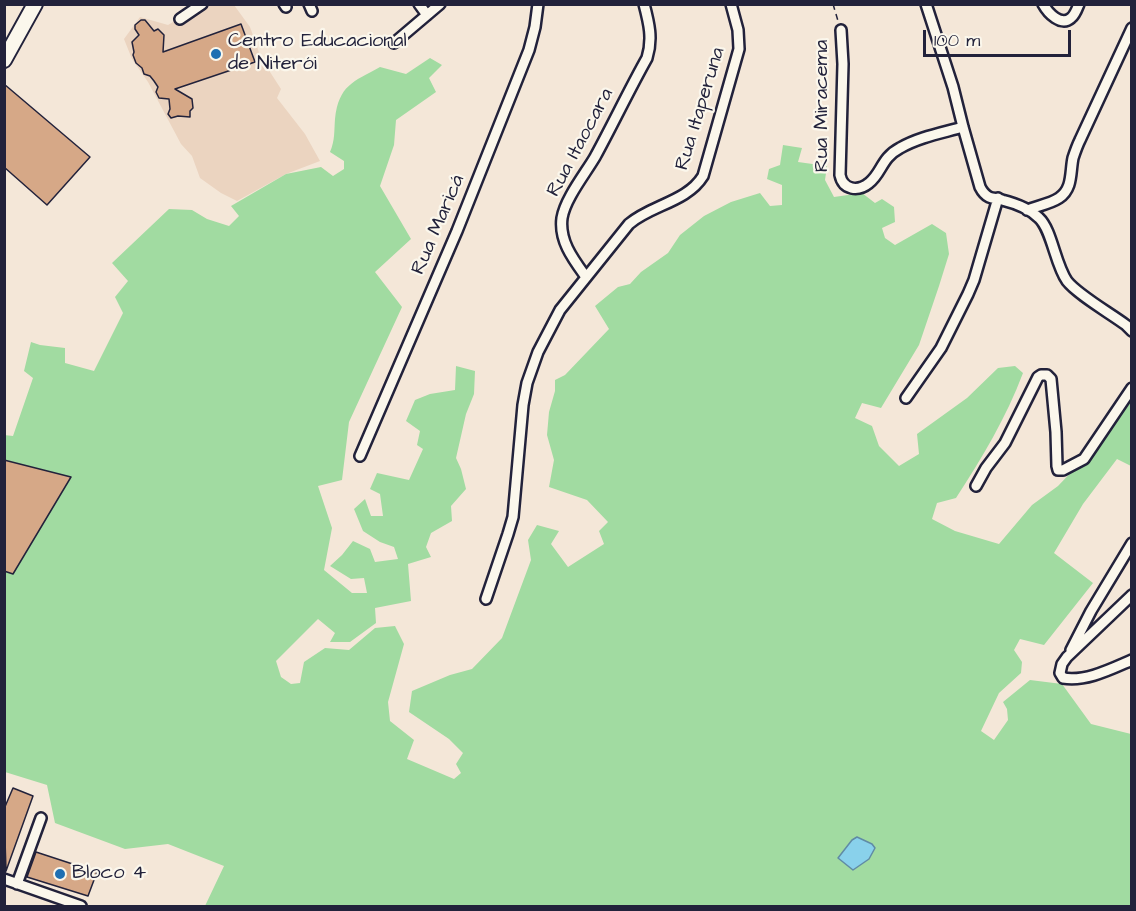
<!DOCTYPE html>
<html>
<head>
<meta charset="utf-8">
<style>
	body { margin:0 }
	#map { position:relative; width:1136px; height:911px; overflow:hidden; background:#f4e7d8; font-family:"Architects Daughter",sans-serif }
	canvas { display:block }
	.frame { position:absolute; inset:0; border:6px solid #22223b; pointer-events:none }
	.scale { position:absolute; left:923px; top:30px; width:148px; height:27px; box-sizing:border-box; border:3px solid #22223b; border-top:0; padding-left:8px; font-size:18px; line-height:21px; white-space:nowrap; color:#22223b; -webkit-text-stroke:4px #fbf7ec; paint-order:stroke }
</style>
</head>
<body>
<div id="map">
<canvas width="1136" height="911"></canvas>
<div class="frame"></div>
<div class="scale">100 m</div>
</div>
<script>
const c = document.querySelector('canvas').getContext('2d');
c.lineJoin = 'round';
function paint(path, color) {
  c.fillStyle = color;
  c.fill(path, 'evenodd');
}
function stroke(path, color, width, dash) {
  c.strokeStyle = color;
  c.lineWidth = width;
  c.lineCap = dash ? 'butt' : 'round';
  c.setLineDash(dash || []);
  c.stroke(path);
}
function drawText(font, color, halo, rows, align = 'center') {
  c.font = font + ' "Architects Daughter",sans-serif';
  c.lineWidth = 4.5;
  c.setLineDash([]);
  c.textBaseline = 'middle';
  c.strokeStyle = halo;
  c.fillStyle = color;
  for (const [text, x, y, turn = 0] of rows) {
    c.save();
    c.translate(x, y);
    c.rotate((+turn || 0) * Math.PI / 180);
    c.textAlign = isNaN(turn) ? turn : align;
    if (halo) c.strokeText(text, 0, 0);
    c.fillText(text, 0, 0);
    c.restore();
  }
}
paint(new Path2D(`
	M201 5H234L250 27 261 58 281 89 277 98 305 134 320 161 286 174 237 201 221 193 200 178 192 156 181 144 148 82 132 59 124 39 140 17 168 25Z`), '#ebd4c0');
paint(new Path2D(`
	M430 58 442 65 429 78 436 92 396 120 394 145 380 186 411 239 375 272 402 307 349 422 342 480 318 486 332 528 324 570 352 593H367L364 578 351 579 330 566 342 555 353 541 370 549 375 562 398 559 394 547 380 542 363 531 354 509 365 499 371 516H383L380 494 370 489 377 473 409 480 423 449 417 445 420 431 406 421 415 400 430 394 455 390 456 366 475 371 474 394 466 414 456 458 461 469 466 489 451 506 452 521 431 533 426 547 431 557 408 564 411 601 375 608 376 623 350 642H330L335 633 318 619 276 661 281 677 291 684 300 683 304 662 325 648 349 650 375 628 395 626 404 644 388 702 390 721 414 740 407 759 454 779 461 773 456 764 463 753 449 739 409 712 412 691 450 675 472 669 502 638 531 560 528 540 537 525 559 531 551 544 568 567 604 544 599 531 608 522 587 500 549 487 554 460 547 435 549 412 555 391V380L565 375 609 329 595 306 618 287 630 284 641 272 668 253 680 235 704 216 731 202 760 193 770 206 782 205V185L767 179 769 169 780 165 783 145 802 148 798 162 827 166 825 180 834 197 862 193 875 203 882 199 894 207 895 222 882 228 885 238 895 245 932 224 946 233 949 254 939 286 919 345 881 408 862 403 855 418 872 426 879 446 899 466 919 454 917 434 967 398 998 368 1015 366 1023 373C1006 418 982 458 956 498L937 503 932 519 955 531 999 544 1032 505 1058 486 1102 440 1131 391V466L1117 459 1083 504 1054 553 1093 583 1044 645 1020 639 1014 650 1022 662 1021 673 999 693 981 731 994 740 1008 720 1007 709 1003 702 1030 680 1062 684 1091 724 1131 734V906H205L224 866 168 844 125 849 55 823 47 785 5 772V571L13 574 71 477 5 460 4 435 13 436 33 378 24 371 31 342 40 345 65 348V363L94 371 123 313 115 297 128 281 112 263 169 209 192 210 207 219 229 226 239 216 231 206 286 174 321 167 333 176 344 169V161L330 152C335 140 334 132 335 119 339 85 353 82 380 67L406 74Z`), '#a1dba1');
const water = new Path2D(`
	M857 837 872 844 875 848 869 859 853 870 838 858 852 840Z`);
paint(water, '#89d1eb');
stroke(water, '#608ba5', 1.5);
const building = new Path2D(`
	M141 20H145L154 31 158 29 164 35 163 52 241 24 255 62 175 89 192 99 193 108 190 111V117L178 116 171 118 168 114 170 109 169 99 159 98 156 92 158 87 154 81 150 76 144 74 142 68 136 63 133 55 134 52 132 42 139 35 135 29V25Z
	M4 84 90 157 47 205 4 167Z
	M4 460 71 477 13 574 4 571Z
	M13 788 33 796 6 871 4 809Z
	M36 852 97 872 88 896 27 877Z`);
paint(building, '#d6a887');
stroke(building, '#22223b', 1.5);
const street = new Path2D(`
	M284 4 286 7
	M309 4 312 11
	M419 4 427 15
	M926 4 953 87 963 127 980 187C982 191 985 195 989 197 993 199 998 198 1002 200 1014 203 1030 209 1039 218 1052 230 1055 264 1067 281 1078 295 1110 313 1126 325L1132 331
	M1043 4C1048 13 1061 27 1071 18 1075 15 1077 9 1079 4
	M180 19 202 4
	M841 30 843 64 840 175C843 190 858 192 869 183 882 173 881 158 900 148 919 137 942 133 963 127
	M394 43 440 4
	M1027 210C1037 206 1050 204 1059 198 1073 189 1070 172 1073 158 1075 152 1077 146 1080 140L1132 28
	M586 277C573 259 559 241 562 218 565 199 585 174 595 157 613 124 629 90 647 58 653 39 649 23 644 4
	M906 398 941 348 968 294 974 280 998 198
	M360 456 457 231 529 50 535 27 538 4
	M976 486 986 468 1005 443 1038 377 1041 375H1047L1051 379 1056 432 1057 466 1058 470H1063L1084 459 1132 388
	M1132 595 1067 657 1062 664 1060 673 1063 678C1086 682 1111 669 1132 660
	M486 599 508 534 513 517 523 405 527 383 538 352 560 310 629 224C651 205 687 202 703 176L739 49 738 30 731 4
	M1071 650 1091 611 1132 543
	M4 879 81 906
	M17 884 41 818`);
const secondary = new Path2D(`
	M4 60 35 4`);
stroke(street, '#22223b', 14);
stroke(secondary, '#22223b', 18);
stroke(new Path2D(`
	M833 4 838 21`), '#22223b', 1.5, [6, 4.5]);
stroke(street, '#fbf7ec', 9);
stroke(secondary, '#fbf7ec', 14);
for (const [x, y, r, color] of [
	[216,54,6,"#1f6fb2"],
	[60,874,6,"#1f6fb2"]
]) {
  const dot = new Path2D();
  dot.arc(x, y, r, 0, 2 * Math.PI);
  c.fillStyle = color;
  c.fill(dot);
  stroke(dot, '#fbf7ec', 2);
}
drawText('20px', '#22223b', '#fbf7ec', [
	["Centro Educacional",228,42],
	["de Niterói",228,65],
	["Bloco 4",72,874]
], 'left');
drawText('20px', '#22223b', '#fbf7ec', [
	["Rua Miracema",823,106,-90],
	["Rua Itaperuna",701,109,-73],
	["Rua Itaocara",581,143,-62],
	["Rua Maricá",439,225,-67]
]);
</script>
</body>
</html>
